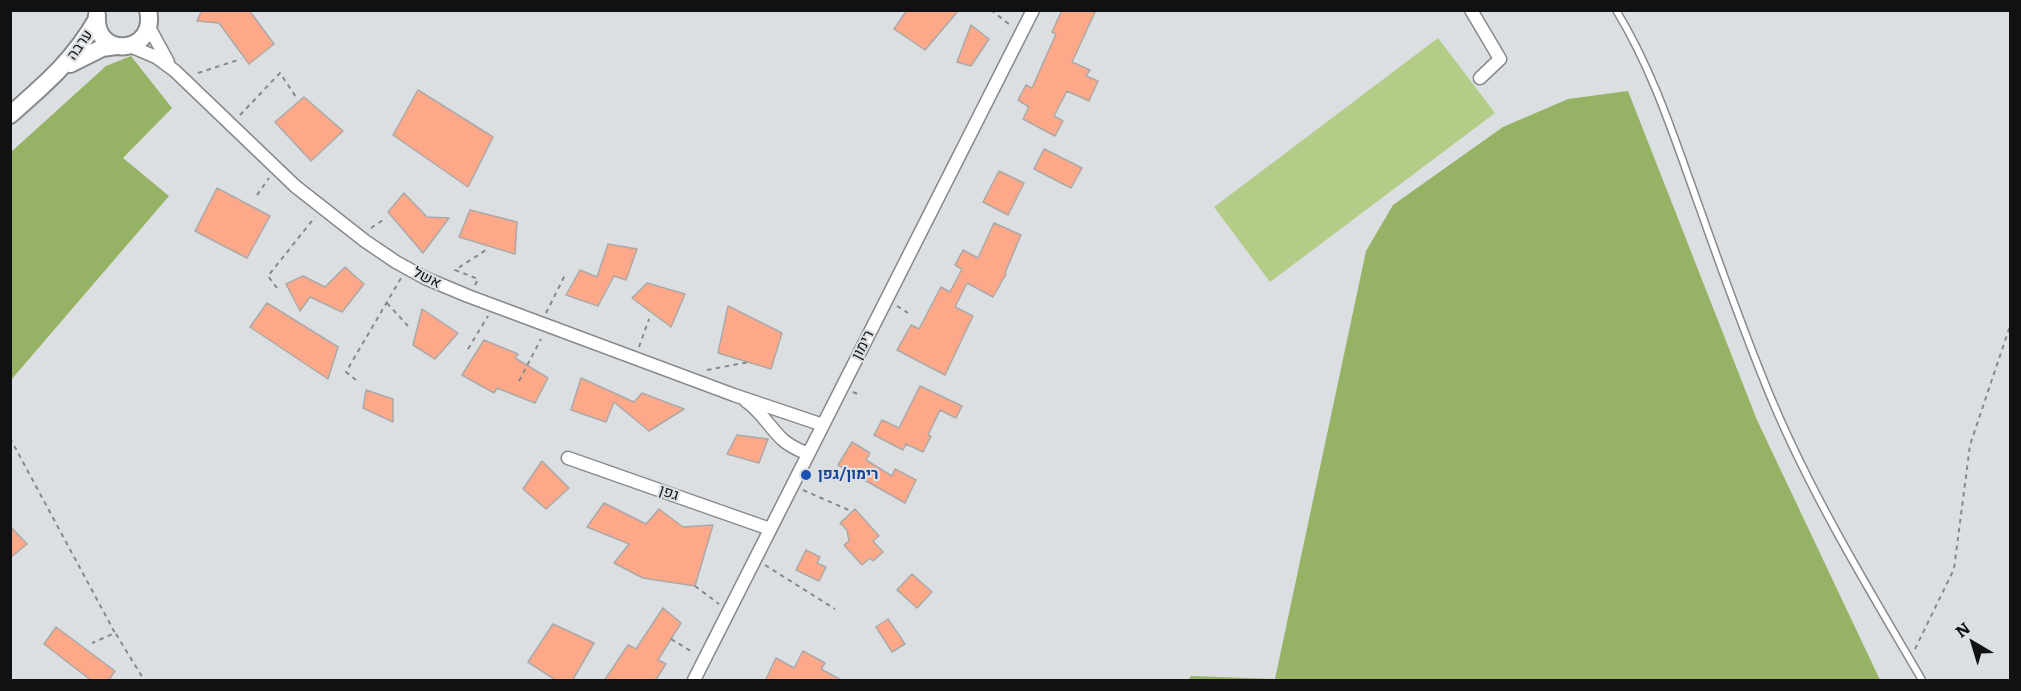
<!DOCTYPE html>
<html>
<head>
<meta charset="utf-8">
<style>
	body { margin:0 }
	#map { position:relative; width:2021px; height:691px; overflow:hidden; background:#dcdfe2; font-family:Literata,serif }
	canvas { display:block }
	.frame { position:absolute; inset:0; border:12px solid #101112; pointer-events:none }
	.north { position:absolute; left:1943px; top:613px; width:60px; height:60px; -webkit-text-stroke:4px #dcdfe2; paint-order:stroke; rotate:322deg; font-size:16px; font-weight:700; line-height:24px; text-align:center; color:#101112 }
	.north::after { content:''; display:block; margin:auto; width:21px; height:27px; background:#101112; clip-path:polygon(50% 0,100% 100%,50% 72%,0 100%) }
</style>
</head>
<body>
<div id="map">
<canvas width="2021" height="691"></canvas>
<div class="frame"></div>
<div class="north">N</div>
</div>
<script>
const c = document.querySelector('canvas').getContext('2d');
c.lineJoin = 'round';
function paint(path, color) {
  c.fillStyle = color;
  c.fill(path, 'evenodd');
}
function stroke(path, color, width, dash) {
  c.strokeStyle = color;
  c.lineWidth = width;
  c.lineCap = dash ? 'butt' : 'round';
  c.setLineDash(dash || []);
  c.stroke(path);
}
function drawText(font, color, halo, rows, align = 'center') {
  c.font = font + ' Literata,Heebo,serif';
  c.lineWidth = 4.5;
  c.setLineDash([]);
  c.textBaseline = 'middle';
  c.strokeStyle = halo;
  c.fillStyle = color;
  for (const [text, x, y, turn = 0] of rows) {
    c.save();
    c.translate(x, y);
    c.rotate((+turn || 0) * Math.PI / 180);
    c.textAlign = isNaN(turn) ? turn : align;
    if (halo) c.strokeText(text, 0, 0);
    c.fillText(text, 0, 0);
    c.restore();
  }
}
paint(new Path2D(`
	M1438 38 1495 113 1270 282 1214 207Z`), '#b3cc88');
paint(new Path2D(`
	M131 56 172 108 123 158 169 196 11 380V152L106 66Z
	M1628 91 1757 420 1880 680H1188L1191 676 1275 679 1366 251 1393 205 1503 127 1568 99Z`), '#96b264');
const building = new Path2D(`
	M202 10H249L274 44 249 64 219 23 197 21Z
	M907 10H959L925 50 894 29Z
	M1062 10H1096L1072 62 1090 70 1086 76 1098 81 1089 101 1067 91 1054 116 1063 121 1055 136 1023 119 1029 107 1018 100 1026 85 1032 88 1056 34 1052 32Z
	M971 25 989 39 971 66 957 62Z
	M418 90 493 137 468 187 393 135Z
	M304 97 343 131 311 161 275 122Z
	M1044 149 1082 168 1071 188 1034 169Z
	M999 171 1024 183 1008 215 983 202Z
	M217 188 270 216 247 258 195 231Z
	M404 193 427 217 449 218 423 253 388 212Z
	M470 210 517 222 515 254 459 237Z
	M994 223 1021 235 1005 273 1006 274 993 297 967 283 955 307 973 316 945 375 897 350 911 325 919 329 941 287 950 292 962 269 955 265 963 250 978 258Z
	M608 244 637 249 626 280 614 276 598 306 566 295 580 270 597 277Z
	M345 267 364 284 342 312 310 297 300 311 286 284 303 276 325 287Z
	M647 283 685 294 671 327 632 298Z
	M267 303 338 347 328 379 250 327Z
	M728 306 782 333 771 369 718 353Z
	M422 309 458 333 435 359 413 345Z
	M484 340 518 354 515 358 548 378 535 403 497 388 494 393 462 375Z
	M581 378 634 402 642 393 684 409 649 431 614 402 606 422 571 410Z
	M920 386 962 406 956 418 940 410 928 435 931 436 923 452 906 444 903 450 874 435 882 420 899 428Z
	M366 390 393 399V422L363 408Z
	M737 435 768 439 759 463 727 454Z
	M852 442 870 453 866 460 892 476 895 469 916 480 905 503 838 465Z
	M542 461 569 488 546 509 523 489Z
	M604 503 646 524 659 509 683 527 713 525 695 586 643 578 614 563 629 544 587 527Z
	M855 509 879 536 873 541 883 552 873 561 870 558 862 565 844 545 849 541 847 530 840 523Z
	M10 526 27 544 10 558Z
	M806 550 820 557 817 563 826 567 819 581 796 570Z
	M912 574 932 592 917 608 897 590Z
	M663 608 681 623 658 660 666 664 655 681H604L628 645 636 649Z
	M888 619 905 644 892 652 876 627Z
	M553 624 594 643 572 681H557L528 662Z
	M56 627 115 671 108 681H92L44 644Z
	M803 651 825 663 821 669 843 681H765L776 658 794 668Z`);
paint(building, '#fda989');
stroke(building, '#aca8a7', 1.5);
const lane = new Path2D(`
	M1616 10C1649 64 1669 122 1690 181 1717 256 1743 332 1774 405 1815 501 1870 591 1922 680`);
const street = new Path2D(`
	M1471 10 1500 59 1480 78
	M149 27 168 62
	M130 46 156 57 175 71 295 186 365 241 396 262 425 278 468 296 734 395 823 425
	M746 401C761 411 770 428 783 440 791 447 799 450 808 454
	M568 458 770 529
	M694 680 1033 10`);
const secondary = new Path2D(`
	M97 15C93 60 158 55 148 10
	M70 64 102 48 116 46
	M10 115C44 85 74 60 97 19`);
stroke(lane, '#878a8d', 9);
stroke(street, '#878a8d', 15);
stroke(secondary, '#878a8d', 20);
stroke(new Path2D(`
	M991 10 1010 25
	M198 73 241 59
	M240 115 280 73 296 97
	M257 195 269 178
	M371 228 386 218
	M475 285 478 279 455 270 486 250
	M277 288 268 276 315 217
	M387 303 408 326
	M897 306 908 313
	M546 313 566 273
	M639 347 649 319
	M468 349 488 316
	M707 370 749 362
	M356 380 346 372 401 278
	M519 381 541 339
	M853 392 860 395
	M10 438 115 633 92 643
	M803 490 851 511
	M765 565 835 609
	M695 586 719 604
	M116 634 144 680
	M671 639 694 653
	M1915 649 1954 569 1970 445 2010 326`), '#86888a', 2, [4.5, 4.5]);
stroke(lane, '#fff', 6);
stroke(street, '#fff', 12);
stroke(secondary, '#fff', 16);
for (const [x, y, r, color] of [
	[806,475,6,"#1a4fb4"]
]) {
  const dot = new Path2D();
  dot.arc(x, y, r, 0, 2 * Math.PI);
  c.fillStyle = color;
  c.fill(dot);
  stroke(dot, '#dcdfe2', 2);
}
drawText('15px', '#101112', '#dcdfe2', [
	["ערבה",80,45,-55],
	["אשל",427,278,26],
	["רימון",863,345,-63],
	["גפן",669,493,19]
]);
drawText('bold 15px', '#164399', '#dcdfe2', [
	["רימון/גפן",818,475]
], 'left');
</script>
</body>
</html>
